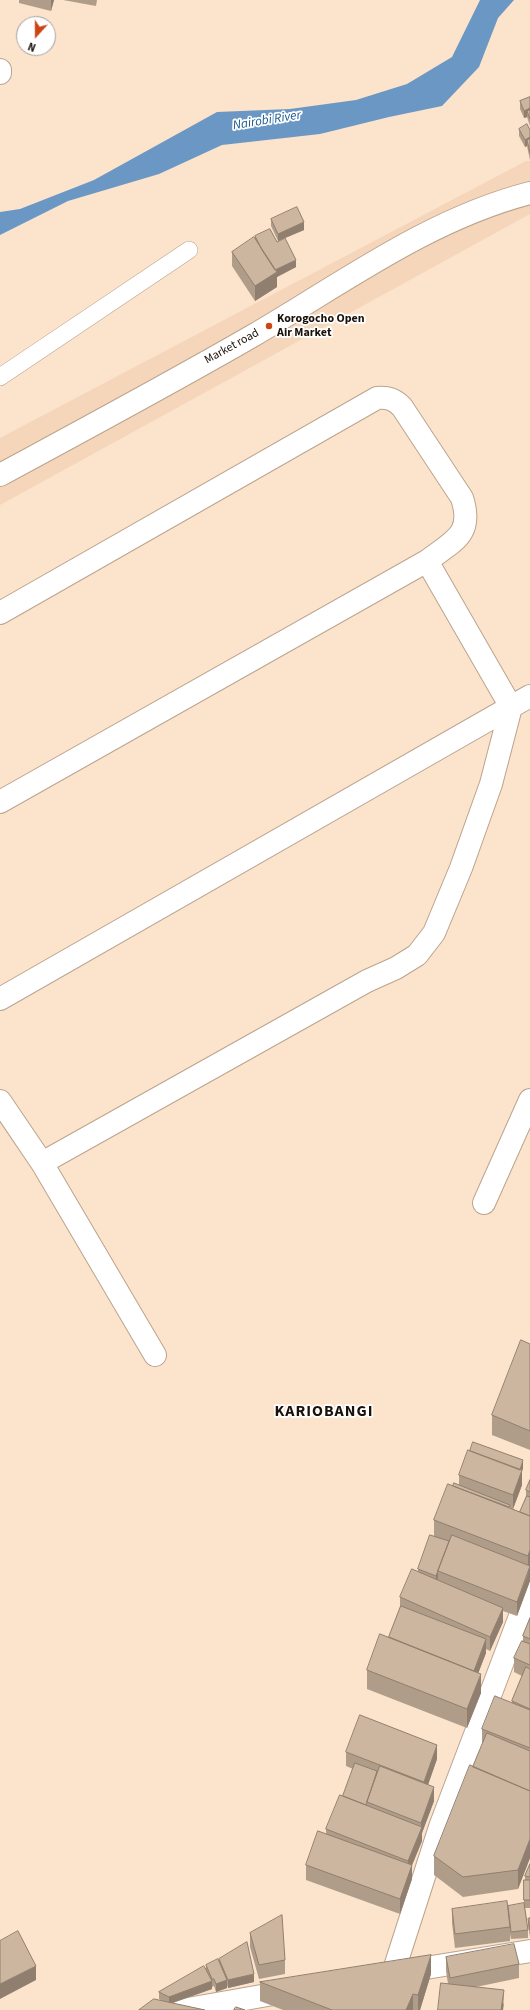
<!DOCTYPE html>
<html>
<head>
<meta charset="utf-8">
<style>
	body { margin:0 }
	#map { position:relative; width:530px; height:2010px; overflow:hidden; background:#fbe3cc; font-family:"Source Sans 3",sans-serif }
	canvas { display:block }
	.north { position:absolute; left:16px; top:16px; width:40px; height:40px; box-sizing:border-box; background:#fff; border:1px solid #a3a09d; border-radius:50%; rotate:201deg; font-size:11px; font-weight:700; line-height:16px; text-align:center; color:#1a120a }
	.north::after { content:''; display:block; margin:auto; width:14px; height:18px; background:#cd4514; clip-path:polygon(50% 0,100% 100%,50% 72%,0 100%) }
</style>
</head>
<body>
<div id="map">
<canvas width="530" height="2010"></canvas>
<div class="north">N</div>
</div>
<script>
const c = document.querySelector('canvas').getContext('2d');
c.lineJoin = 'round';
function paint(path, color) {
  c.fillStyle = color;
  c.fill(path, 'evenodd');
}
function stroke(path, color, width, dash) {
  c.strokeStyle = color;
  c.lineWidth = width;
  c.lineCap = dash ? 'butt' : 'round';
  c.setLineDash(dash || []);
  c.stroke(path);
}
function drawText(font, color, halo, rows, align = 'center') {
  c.font = font + ' "Source Sans 3",sans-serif';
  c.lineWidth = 3.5;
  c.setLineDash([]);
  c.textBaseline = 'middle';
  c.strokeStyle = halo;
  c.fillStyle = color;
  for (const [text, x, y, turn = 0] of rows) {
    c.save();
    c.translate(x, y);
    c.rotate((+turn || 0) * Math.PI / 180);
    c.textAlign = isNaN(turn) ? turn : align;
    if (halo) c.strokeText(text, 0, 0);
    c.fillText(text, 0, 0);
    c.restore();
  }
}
paint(new Path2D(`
	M526 161H530V214L0 505V438Z`), '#f5d6ba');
paint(new Path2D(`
	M480 0H514L498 18 479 67 442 106 389 117 320 134 222 145 159 174 68 201 0 235V212L20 209 94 180 217 112 290 109 356 100 407 84 452 57Z`), '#6b97c4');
const lane = new Path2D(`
	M0 377 189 250`);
const street = new Path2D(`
	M0 70V73
	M0 475C85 429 171 383 254 335 343 283 429 219 530 193
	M0 613 377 398C388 397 394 399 402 407L462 498C474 535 453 541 427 561
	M0 802 427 561 511 707 491 784 461 868 434 933 417 955 396 968 367 981 42 1163
	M0 999 530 696
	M0 1101 42 1163 155 1355
	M484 1203 530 1100
	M401 1972 530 1951
	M393 1973 440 1827 530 1590
	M182 2010 290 1991`);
stroke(lane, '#bba48e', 18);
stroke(street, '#bba48e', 24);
stroke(lane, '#fff', 17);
stroke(street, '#fff', 22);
paint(new Path2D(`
	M19 0H54L51 11 19 3Z
	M63 0H97L96 6Z
	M530 97V126L527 117 524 118 520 109V101Z
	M519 129 530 130V160L527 146 525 147 519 136Z
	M271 219 304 230 278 241 271 226Z
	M255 236 277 242 296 267 277 277V287L255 301 232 266V252L255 239Z
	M530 1344V1450L492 1435V1415Z
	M523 1468 522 1471V1485L513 1509 520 1512 526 1497V1490L530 1480V1581L517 1616 503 1611V1622L490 1651 486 1649V1653L478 1673 481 1693 467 1728 367 1689V1670L389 1637 400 1608V1597L418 1572V1569L434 1536V1520L453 1486 459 1485V1475Z
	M530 1618V1858L518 1889 463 1897 434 1875V1856L483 1743H482V1729L512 1703V1701L522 1676 514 1672V1658L523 1641V1636Z
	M346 1752 437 1759 428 1785 434 1801 422 1833V1841L412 1865V1879L400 1914 306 1880V1865L326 1834V1829L343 1796 353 1769 346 1766Z
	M530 1860V1908H525L528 1930V1938L511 1939 510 1934V1941L455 1948 452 1923V1909L508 1908 524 1904V1880H525V1876L530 1864Z
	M530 1918V1937L528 1926V1919Z
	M250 1933 285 1960V1974L259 1979 250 1947Z
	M446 1957 519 1964V1978L476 1987 504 2004 503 2010H438L448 1984 446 1971Z
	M219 1959 254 1982 228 1988 227 1985V1988L216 1992 214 1986 212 1987V1989L173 2003 162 2001 159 1999V1992L206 1968V1965L219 1962Z
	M431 1974 420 2010H283L260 2001V1982Z`), '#b09d89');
paint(new Path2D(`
	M51 0H54L51 11Z
	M530 108V116L527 111V117L524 118V111Z
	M530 137V144L527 140V146L525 147V140Z
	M304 222V230L278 241V234Z
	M296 260V267L277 277V287L255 301V286L273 271Z
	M523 1460V1468L522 1471V1485L513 1509V1495L519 1472Z
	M530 1550V1581L517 1616V1602L528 1574V1556Z
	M438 1571V1578L436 1583V1576Z
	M503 1608V1622L490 1651V1637Z
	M486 1639V1653L473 1687V1673Z
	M481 1674V1693L467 1728V1709Z
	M437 1745V1759L424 1796V1782Z
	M434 1787V1801L422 1833V1841L408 1875V1861L421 1830V1823Z
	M530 1839V1858L518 1889V1870Z
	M412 1865V1879L400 1914V1899Z
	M431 1955V1974L420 2010H418V1995Z
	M36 1966V1980L0 1999V1984Z
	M254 1974V1982L228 1988V1980Z
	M227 1980V1988L216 1992V1984Z
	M212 1981V1989L169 2004V1997Z
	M504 1990 503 2010H501Z
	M413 1994V2010H406Z`), '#907f6f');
const building = new Path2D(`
	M530 97V108L524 111 520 101Z
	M530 110V119L527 111Z
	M527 124 530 130V137L525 140 519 129Z
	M530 139V153L527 140Z
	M297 207 304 222 278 234 271 219Z
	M270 229 277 242 285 238 296 260 275 270 262 250 255 236Z
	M254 237 277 272 255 286 232 252Z
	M521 1340 530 1344V1431L492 1415Z
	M473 1442 523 1460 520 1470 470 1451Z
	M468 1450 522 1470 513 1495 459 1475Z
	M530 1480V1492L526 1490Z
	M454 1483 510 1505 509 1507 453 1486Z
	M448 1484 530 1516V1550L528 1556 434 1520Z
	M527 1496 530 1497V1516L520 1512Z
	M430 1535 449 1541 436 1576 418 1569Z
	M452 1535 530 1566 517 1602 438 1571Z
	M412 1569 503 1608 490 1637 400 1597Z
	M401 1606 486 1639 474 1671 389 1637Z
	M530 1618V1639L523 1636Z
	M380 1634 481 1674 467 1709 367 1670Z
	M522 1641 530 1644V1665L514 1658Z
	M526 1667 530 1669V1709L512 1701Z
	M495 1696 530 1710V1748L482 1729Z
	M360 1715 437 1745 424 1782 346 1752Z
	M487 1733 530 1751V1791L473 1767Z
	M355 1763 377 1771 366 1805 343 1796Z
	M470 1765 530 1791V1839L518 1870 463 1877 434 1856Z
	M380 1766 434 1787 421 1823 367 1802Z
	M340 1795 422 1827 408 1861 326 1829Z
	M318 1831 412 1865 400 1899 306 1865Z
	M530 1864V1877L525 1876Z
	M524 1880H530V1900H524Z
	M507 1901 510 1927 455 1934 452 1909Z
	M524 1903 528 1930 511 1932 508 1906Z
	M282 1915 285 1960 259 1965 250 1933Z
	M530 1918V1930L528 1919Z
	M18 1931 36 1966 0 1984V1941Z
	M247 1942 254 1974 228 1980 219 1959Z
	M514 1944 519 1964 450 1978 446 1957Z
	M431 1955 418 1995 413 1994 406 2010H332L260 1982Z
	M218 1959 227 1980 216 1984 214 1979H212L206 1965Z
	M204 1966 212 1981 169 1997 159 1992Z
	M441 1983 504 1990 501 2010H438Z
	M154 1999 205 2010H139Z
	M236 2007 245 2010H234Z`);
paint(building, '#cdb69f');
stroke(building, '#907f6f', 1);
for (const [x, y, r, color] of [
	[269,326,4,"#cd4514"]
]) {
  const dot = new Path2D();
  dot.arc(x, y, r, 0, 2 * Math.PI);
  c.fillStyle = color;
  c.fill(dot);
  stroke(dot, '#fff', 1.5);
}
drawText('bold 12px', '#1a120a', '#fff', [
	["Korogocho Open",277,319],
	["Air Market",277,333]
], 'left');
drawText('12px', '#1a120a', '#fff', [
	["Market road",232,347,-29]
]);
drawText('italic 13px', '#165790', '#fff', [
	["Nairobi River",267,121,-9]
]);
c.letterSpacing = '1px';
drawText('bold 16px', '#1a120a', '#fff', [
	["KARIOBANGI",324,1412]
]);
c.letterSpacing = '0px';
</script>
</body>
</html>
